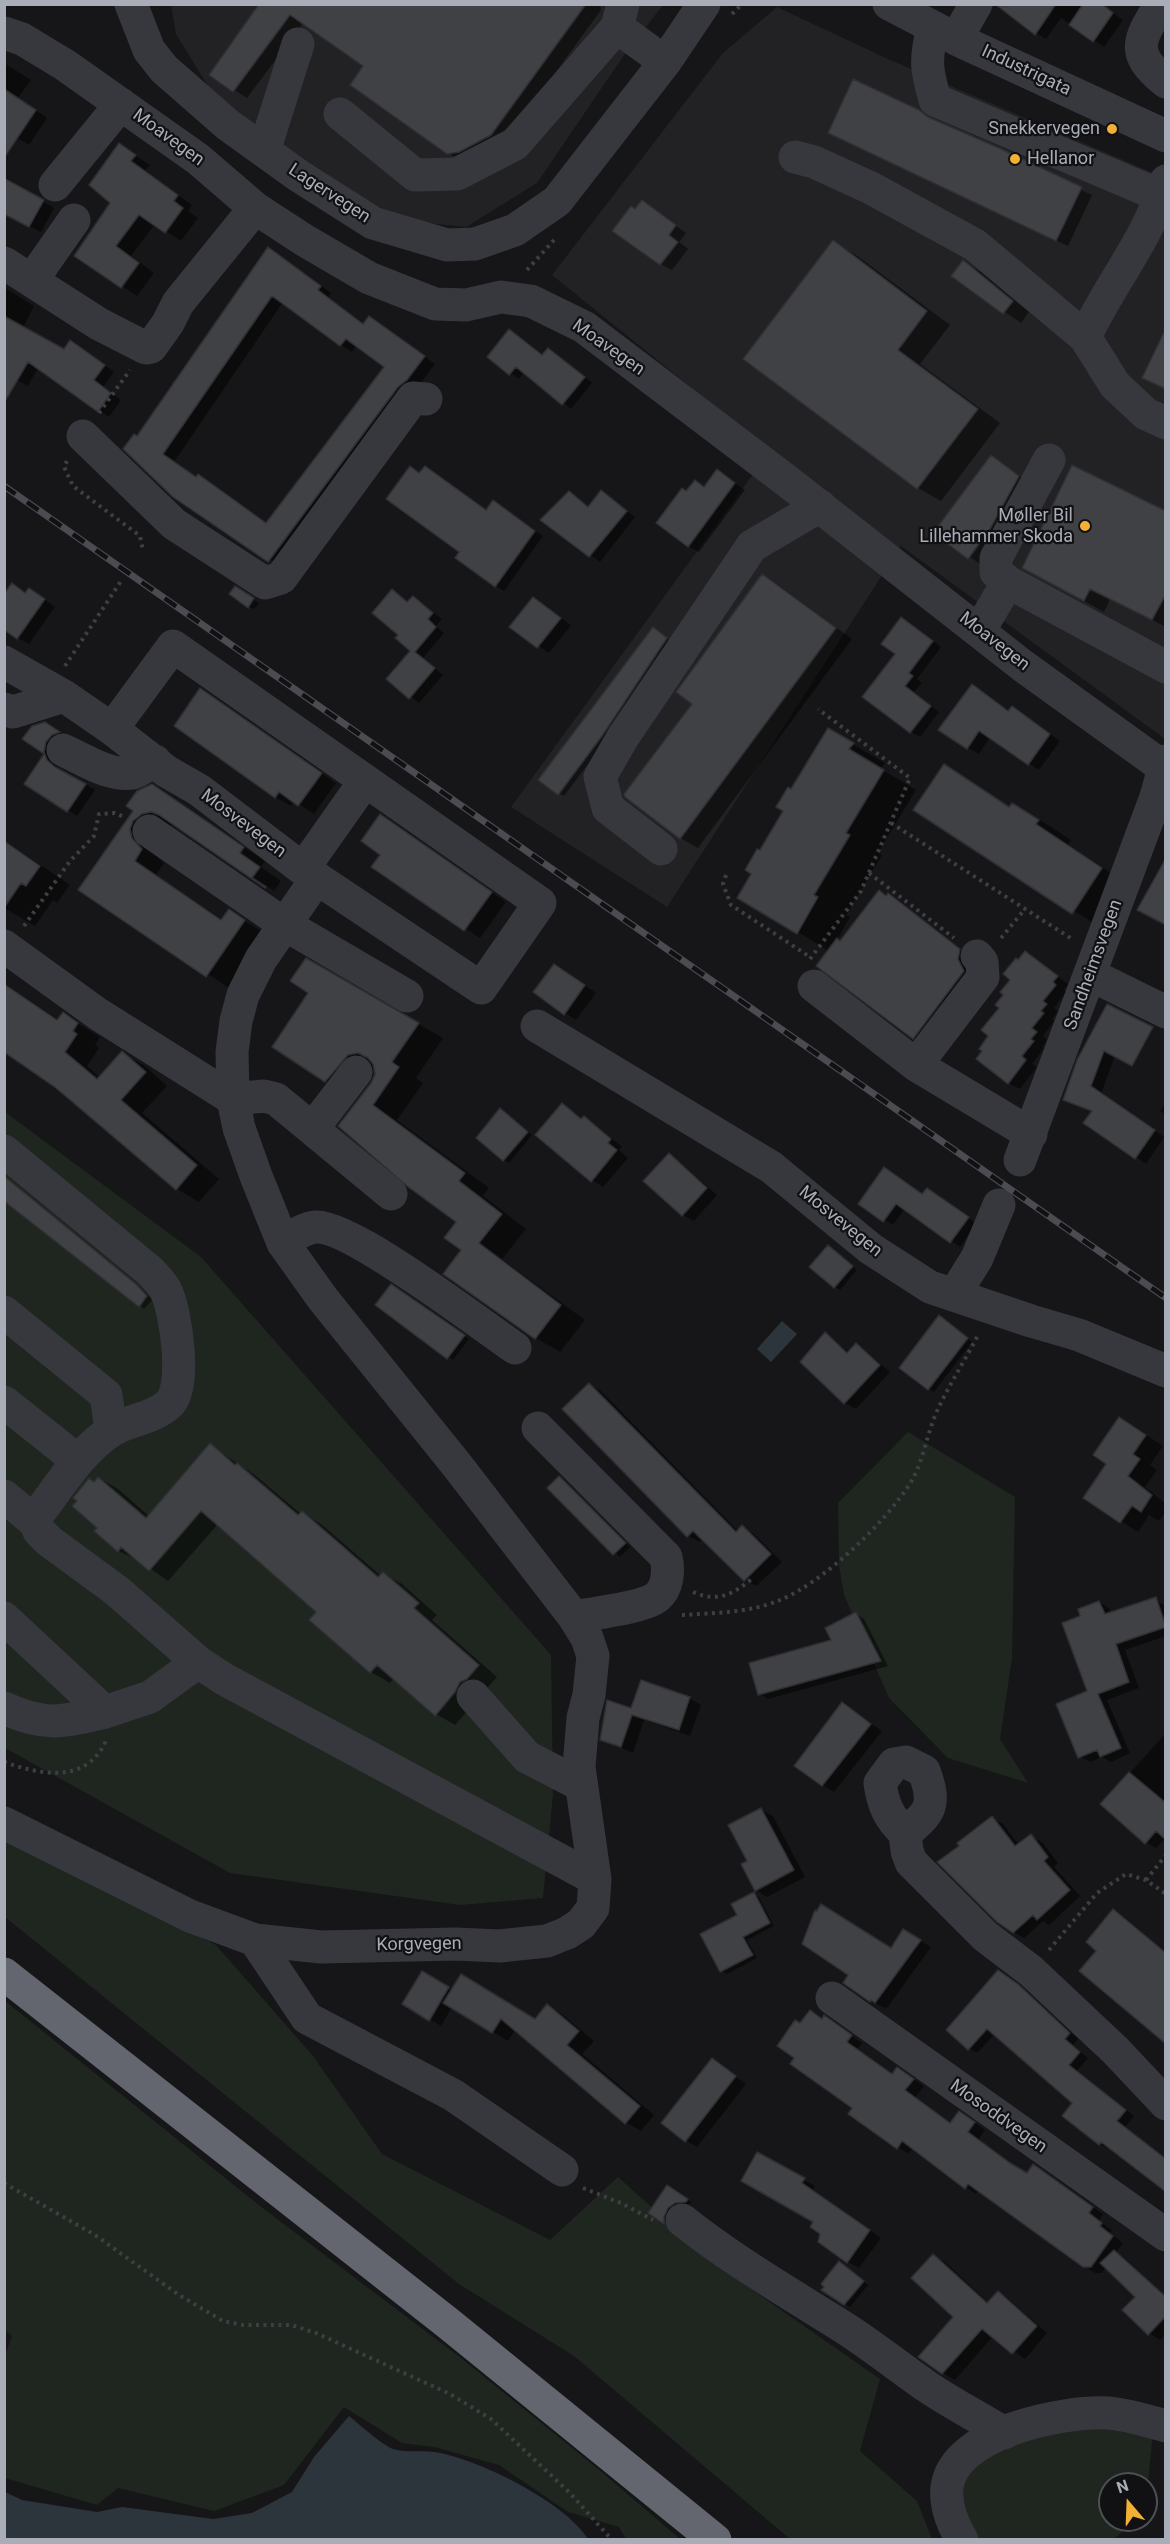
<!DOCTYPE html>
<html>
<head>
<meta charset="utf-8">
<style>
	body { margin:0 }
	#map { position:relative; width:1170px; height:2544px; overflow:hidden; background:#161618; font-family:Roboto,sans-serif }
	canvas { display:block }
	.frame { position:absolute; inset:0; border:6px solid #a8adb8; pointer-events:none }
	.north { position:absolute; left:1098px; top:2472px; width:60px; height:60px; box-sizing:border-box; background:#111113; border:2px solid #4d4f55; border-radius:50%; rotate:341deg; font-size:16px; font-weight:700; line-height:24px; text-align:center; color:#a8adb8 }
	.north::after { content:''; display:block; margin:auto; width:21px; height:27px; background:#f2b134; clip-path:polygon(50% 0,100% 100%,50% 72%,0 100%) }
</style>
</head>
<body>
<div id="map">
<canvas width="1170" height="2544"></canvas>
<div class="frame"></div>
<div class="north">N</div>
</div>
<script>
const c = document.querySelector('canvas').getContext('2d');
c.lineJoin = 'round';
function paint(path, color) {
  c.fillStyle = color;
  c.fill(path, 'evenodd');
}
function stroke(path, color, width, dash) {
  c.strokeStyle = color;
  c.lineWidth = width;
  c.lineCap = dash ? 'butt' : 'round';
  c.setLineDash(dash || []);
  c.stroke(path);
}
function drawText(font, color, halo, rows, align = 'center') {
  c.font = font + ' Roboto,sans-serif';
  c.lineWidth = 4.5;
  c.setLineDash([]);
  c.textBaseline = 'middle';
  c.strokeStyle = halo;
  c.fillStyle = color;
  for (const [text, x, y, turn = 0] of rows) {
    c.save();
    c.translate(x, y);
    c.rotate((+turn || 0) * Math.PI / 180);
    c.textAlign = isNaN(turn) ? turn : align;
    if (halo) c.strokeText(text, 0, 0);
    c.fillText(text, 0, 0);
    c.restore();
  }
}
paint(new Path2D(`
	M171 5H663L622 58 537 183 466 227 398 220 222 109 176 34Z
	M777 7 888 59 1165 178V739L901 546 667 907 511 807 770 451 552 275 723 53Z`), '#222225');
paint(new Path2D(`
	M5 1112 201 1257 551 1655 553 1794 543 1898 460 1905 230 1873 5 1748Z
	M908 1432 1015 1497 1012 1658 1000 1739 1028 1783 948 1758 889 1698 844 1595 839 1565 838 1503Z
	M4 1835 33 1852 216 1945 313 2056 382 2154 550 2240 618 2177 715 2264 880 2379 860 2451 917 2501 932 2539H790L574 2356 459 2284 5 1917Z
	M4 2000 260 2206 461 2358 603 2473 680 2539H626L619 2527 568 2512 499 2465 434 2447 402 2443 344 2407 284 2485 214 2511 118 2488 97 2505 5 2478 4 2358 12 2336 4 2329Z
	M1108 2426 1153 2432 1146 2502V2484H1110V2520H1137L1114 2539H975L960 2508 965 2470 1004 2446 1056 2428Z`), '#1e261f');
paint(new Path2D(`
	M782 1321 797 1334 771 1362 757 1349Z
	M349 2416C360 2425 381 2444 393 2449 406 2453 422 2450 435 2452 478 2459 565 2502 588 2539H5V2492L22 2500 97 2512 122 2507 213 2519 252 2513 292 2492 314 2457Z`), '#2c353c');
paint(new Path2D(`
	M261 4H600L601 10 505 142 462 161 448 153 365 66 303 23 247 98 212 75Z
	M1011 4H1101L1123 20 1104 47 1061 18 1046 39 1036 33Z
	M4 63 31 80 18 98 47 118 29 145 4 130Z
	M919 111 935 122 1092 195 1068 246 841 139Z
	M119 145 150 165 145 171 192 205 188 211 198 218 181 241 155 224 131 256 154 273 137 296 76 255 112 203Z
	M4 176 35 194 34 196 54 208 41 232 4 213Z
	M643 202 686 233 679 242 688 249 672 270 661 264 635 210Z
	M833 242 856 255 950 325 920 364 1000 423 941 501 918 488 745 359Z
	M280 256 331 293 328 298 365 325 370 317 435 364 282 567 174 496 138 437ZM283 302 341 345 352 352 357 345 386 366 267 524 174 462Z
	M963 262 981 272 1029 312 1021 323 953 276Z
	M4 287 34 306 23 328 64 351 81 348 114 372 103 387 121 400 109 417 38 368 28 386 4 373Z
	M510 331 543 356 549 349 557 354 592 383 571 409 524 372 519 379 489 357Z
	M991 457 1036 487 986 568 935 533Z
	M718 471 745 490 699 552 688 546 687 493 705 488Z
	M601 492 635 517 600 562 543 520 569 493 589 507Z
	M501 507 543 536 504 591 496 586 487 511Z
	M1166 513V627L1110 599 1104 612 1044 579Z
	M763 576 780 586 852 639 698 848 680 838 694 704Z
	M12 585 26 594 40 596 55 607 29 644 18 638Z
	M235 588 259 603 254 609 249 607Z
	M392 591 409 602 413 597 442 619 436 626 444 633 423 658 443 675 419 703 388 679 412 651 400 635Z
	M534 599 571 625 549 653 511 626Z
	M910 624 941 647 917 679 922 683 914 692 939 712 920 737 911 732 897 653Z
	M659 632 672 642 607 739 564 796 559 793Z
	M201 690 336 783 314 814 294 801 291 806 275 797Z
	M983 693 1010 712 1012 708 1023 714 1060 741 1039 770 990 737 979 754 968 748Z
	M54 729 67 738 54 758 57 767 95 790 77 816 27 783 46 754 24 739Z
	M828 730 885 763 881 769 916 790 878 853 882 855 846 915 850 917 837 940 841 942 889 895 968 955 972 977 922 1042 913 1037 829 951 798 932 753 873 761 852 785 810 792 791Z
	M944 766 1011 807 1013 805 1045 823 1071 840 1068 845 1134 888 1106 931 915 810Z
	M152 786 265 861 261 867 281 881 274 891 176 825 163 826 154 854 164 863 156 875 223 920 229 911 266 934 229 988 81 890Z
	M381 816 506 902 480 938 373 867 382 855Z
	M4 840 70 885 57 903 53 900 35 926 4 908Z
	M1026 953 1068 984 1064 990 1066 992 1054 1008 1058 1011 1052 1019 1054 1021 1043 1036 1047 1040 1042 1047 1044 1048 1032 1064 1037 1067 1020 1089 1008 1083 991 1036 1019 962Z
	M306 960 443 1038 416 1078 423 1083 397 1120 489 1188 483 1196 526 1229 502 1259 585 1320 560 1352 536 1338 463 1250 458 1221 340 1126 372 1084 376 1074 375 1068 366 1075 350 1095 325 1081Z
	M565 972 596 993 576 1020 565 1013Z
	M4 983 59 1020 63 1014 100 1037 95 1045 99 1048 87 1066 100 1078 122 1053 145 1066 167 1086 142 1113 219 1179 199 1202 177 1189 57 1086 4 1050Z
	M1129 1017 1101 1094 1164 1137 1146 1164 1136 1157 1093 1112 1064 1099Z
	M1166 1103V1115L1160 1111Z
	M562 1105 583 1120 584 1118 596 1125 622 1147 619 1150 628 1158 603 1187 592 1180Z
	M506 1113 532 1135 509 1163 504 1160Z
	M669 1155 680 1162 717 1195 694 1221 683 1215Z
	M4 1176 142 1289 152 1300 144 1309 4 1198Z
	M923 1195H936L976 1223 960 1247 905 1208 893 1225 860 1203Z
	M833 1250 857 1270 840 1290 835 1287Z
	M397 1289 469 1339 453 1360 448 1357Z
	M944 1320 972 1342 934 1392 929 1389Z
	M825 1334 849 1352 856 1345 867 1352 890 1372 856 1409 845 1403Z
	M589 1384 601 1391 738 1531 742 1527 754 1534 782 1562 756 1586 745 1580 703 1538 700 1542 688 1536Z
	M1137 1429 1163 1446 1150 1465 1157 1470 1145 1487 1166 1504V1511L1159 1521 1149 1515 1138 1532 1121 1521 1108 1464Z
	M210 1445 256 1476 301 1514 303 1513 321 1524 381 1576 383 1574 402 1584 437 1615 432 1620 497 1677 455 1725 436 1714 394 1678 390 1683 371 1672 318 1612 218 1524 168 1581 138 1560 118 1551 99 1527 95 1483 99 1478 118 1489 149 1516Z
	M560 1478 630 1547 620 1557 549 1488Z
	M1156 1601 1166 1606V1636L1125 1650 1139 1688 1107 1700 1130 1753 1111 1762 1102 1757 1090 1762 1079 1756 1089 1692 1082 1617 1099 1602 1109 1608 1111 1614Z
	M856 1614 864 1619 888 1666 768 1699 760 1694 833 1641Z
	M689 1698 701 1705 690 1736 644 1720 633 1753 602 1739 632 1710Z
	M843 1704 882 1731 834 1792 822 1785Z
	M1164 1735 1166 1736V1838L1156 1848 1146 1842 1102 1804Z
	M761 1810 773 1816 805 1877 767 1897 756 1890 749 1861Z
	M992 1818 1003 1824 1019 1845 1031 1836 1042 1842 1058 1863 1054 1867 1080 1896 1049 1925 1043 1921 1024 1938 1013 1932 961 1847Z
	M754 1894 759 1897 774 1926 747 1940 757 1958 727 1974 722 1971 739 1916Z
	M1114 1911 1125 1918 1166 1952V2040L1098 1950Z
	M904 1931 931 1947 887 2008 882 2007 845 1983 850 1974 892 1950Z
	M999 1972 1028 1992 1078 2039 1073 2045 1088 2058 1077 2071 1134 2116 1125 2127 1166 2159V2190L1110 2147 1108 2149 1100 2144 1074 2103 995 2034 977 2053 969 2048Z
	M422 1973 452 1991 535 2021 548 2006 563 2015 594 2041 582 2054 654 2115 641 2131 626 2122 515 2030 508 2041 452 2007 441 2026 404 2004Z
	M810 2012 835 2024 862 2043 857 2050 893 2075H908L924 2086 915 2098 951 2124 970 2119 985 2130 978 2140 1021 2171 1027 2175 1034 2166 1103 2214 1099 2221 1112 2230 1110 2233 1123 2243 1116 2253 1125 2258 1166 2297V2335L1160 2340 1149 2333 1137 2297 1106 2267 1102 2273H1095L979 2190 976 2194 966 2187 913 2148 908 2154 898 2147 796 2058 801 2025Z
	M712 2060 746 2084 697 2147 686 2140Z
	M758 2154 815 2186 813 2190 881 2238 859 2268 848 2262 822 2234 815 2222Z
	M672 2190 692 2203 681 2205 669 2225 650 2212Z
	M933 2256 945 2262 989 2303 998 2293 1009 2299 1047 2333 1025 2359 993 2336 955 2380 943 2373 921 2357 956 2317Z
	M845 2266 868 2285 850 2307 823 2290Z`), '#0007');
const building = new Path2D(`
	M259 4H586L491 135 459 152 447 154 350 85 363 66 290 15 233 92 209 75Z
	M995 4H1056L1035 35Z
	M1083 4H1102L1113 13 1093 42 1069 25Z
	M853 79 919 110 928 117 999 148 1082 187 1056 241 828 133Z
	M4 89 36 110 4 158Z
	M119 143 136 155 131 161 178 195 174 201 183 208 165 233 139 215 116 246 139 263 121 288 74 256 110 203 89 185Z
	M4 178 44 200 29 227 4 214Z
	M642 200 676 225 669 235 678 242 660 265 612 231 631 206 635 209Z
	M833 240 927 311 898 350 978 409 917 489 743 359Z
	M268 247 321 286 318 290 363 324 369 316 425 356 407 380 398 387 268 562 173 497 123 449 134 434 137 436ZM272 296 340 346 346 339 384 367 266 523 198 474 196 477 163 454Z
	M963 260 1013 301 1003 314 951 276Z
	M4 316 64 349 70 340 105 365 94 380 111 393 98 412 28 362 4 403Z
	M1166 328V389L1142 378Z
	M509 329 542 355 548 348 585 377 562 405 516 367 509 375 487 357Z
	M991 455 1019 476 990 529 968 559 933 533Z
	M1072 465 1166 511V594L1152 620 1090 589 1084 601 1022 568Z
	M410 466 419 473 425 466 486 510 493 500 535 531 495 587 455 558 459 552 386 499Z
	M717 469 735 483 688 547 656 523 682 488 686 491 695 480 704 487Z
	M601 490 627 511 589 557 540 520 569 491 588 507Z
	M762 574 836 628 680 839 625 797 624 794 692 704 676 692Z
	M12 583 25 593 29 588 45 599 17 639 4 630V594Z
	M235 586 254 598 248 608 229 594Z
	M392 589 407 602 413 596 433 613 428 619 436 627 415 652 435 668 409 699 386 679 410 651 395 638 398 635 372 613Z
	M533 597 561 618 537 648 509 627Z
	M901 617 933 641 909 673 913 676 905 686 931 706 910 733 862 697 895 654 881 644Z
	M653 627 667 638 602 736 558 795 538 780Z
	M972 684 1008 711 1012 706 1050 734 1028 765 979 731 967 749 938 730Z
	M200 688 322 773 298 806 279 792 275 798 174 726Z
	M45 722 60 732 52 735 46 742 44 752 47 760 55 767 86 784 67 812 24 784 44 754 22 739 32 726Z
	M828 728 854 743 849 749 884 770 846 833 850 835 814 895 818 897 797 934 737 898 751 874 745 870 757 849 760 850 783 811 776 807 788 787 791 789Z
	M944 764 1009 807 1012 803 1039 820 1036 824 1102 868 1072 914 913 810Z
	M152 784 244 847 240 853 260 867 252 878 266 887 265 888 159 815 151 812 142 814 133 821 130 829 132 838 142 849 135 861 221 920 229 909 245 920 206 977 78 890 133 811 126 806 137 791Z
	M380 814 492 892 464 931 371 867 380 855 361 841Z
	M4 841 40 866 26 886 21 883 4 908Z
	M1166 858V925L1137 910Z
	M879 890 886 896 888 893 960 949 958 959 964 971 913 1039 816 966 837 938 840 941Z
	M1025 951 1058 976 1053 982 1056 985 1043 1001 1047 1004 1041 1011 1044 1013 1032 1028 1037 1032 1031 1039 1034 1041 1022 1056 1026 1060 1008 1084 976 1059 982 1051 979 1049 988 1036 981 1030 999 1008 995 1005 1003 995 1000 992 1010 980 1003 974 1016 958 1018 960Z
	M306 958 419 1023 392 1062 399 1067 373 1105 465 1173 459 1181 502 1214 479 1243 561 1305 535 1339 443 1274 461 1250 444 1238 456 1222 407 1186 338 1126 371 1083 375 1074 373 1064 368 1058 358 1053 348 1055 325 1082 272 1047 308 993 290 981Z
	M554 964 585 985 564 1015 533 992Z
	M4 984 57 1020 63 1012 78 1023 73 1031 77 1034 65 1052 97 1079 122 1051 146 1072 121 1100 197 1165 176 1190 56 1088 4 1052Z
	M1107 1004 1153 1027 1132 1066 1104 1051 1091 1086 1155 1130 1135 1159 1083 1123 1092 1111 1063 1100 1077 1060Z
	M562 1103 581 1119 584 1116 611 1139 608 1143 617 1150 591 1182 535 1135Z
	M500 1108 528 1132 503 1161 476 1138Z
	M669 1153 707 1188 682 1216 643 1181Z
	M884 1167 922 1194 927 1188 969 1217 950 1243 896 1204 883 1222 858 1204Z
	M4 1176 137 1285 147 1296 139 1307 4 1201Z
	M828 1245 853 1266 834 1288 809 1267Z
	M391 1284 465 1335 447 1359 375 1305Z
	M939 1315 968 1338 928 1390 899 1368Z
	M825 1332 847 1353 856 1343 880 1365 844 1404 800 1362Z
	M589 1383 736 1532 742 1525 771 1554 744 1581 693 1531 687 1537 562 1409Z
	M1119 1417 1146 1435 1133 1454 1140 1459 1128 1476 1152 1495 1141 1512 1132 1506 1120 1523 1083 1498 1106 1464 1093 1455Z
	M210 1443 235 1465 237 1463 298 1515 302 1511 378 1577 383 1572 419 1603 414 1608 479 1665 467 1679 460 1682 455 1692 435 1716 377 1665 370 1673 309 1620 316 1612 201 1511 149 1571 121 1547 118 1552 94 1531 97 1528 72 1506 77 1501 73 1498 89 1478 94 1482 98 1477 146 1518Z
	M559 1476 626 1543 613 1555 547 1488Z
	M1156 1597 1166 1627 1116 1644 1129 1682 1098 1694 1121 1748 1100 1757 1097 1750 1078 1758 1056 1704 1087 1691 1062 1623 1080 1616 1078 1609 1099 1601 1105 1614Z
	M856 1612 881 1661 758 1695 749 1663 831 1640 825 1628Z
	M641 1680 690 1697 679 1730 632 1715 621 1747 600 1740 607 1700 631 1708Z
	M842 1702 871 1724 822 1786 794 1766Z
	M1129 1772 1166 1803V1840L1156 1831 1145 1844 1100 1804Z
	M761 1808 794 1870 755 1891 741 1864 747 1861 728 1825Z
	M992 1816 1015 1846 1031 1834 1048 1857 1044 1861 1070 1890 1037 1920 1033 1915 1013 1933 997 1922 937 1862 959 1846 957 1843Z
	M754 1892 770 1923 743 1937 753 1955 720 1972 700 1934 737 1915 731 1904Z
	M821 1904 891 1948 903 1929 921 1940 875 2003 871 2000 870 2002 843 1983 848 1975 802 1944 815 1910 816 1912Z
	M1113 1909 1166 1953V2044L1079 1971 1096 1951 1086 1942Z
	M998 1970 1019 1985 1070 2033 1065 2039 1080 2052 1069 2065 1126 2110 1117 2121 1166 2159V2192L1101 2142 1099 2145 1062 2116 1072 2103 987 2029 968 2050 946 2030Z
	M422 1971 449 1987 429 2021 402 2004Z
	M461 1974 535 2019 547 2004 579 2031 567 2045 640 2106 625 2124 501 2019 492 2033 443 2003Z
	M810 2010 822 2019 824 2015 852 2035 847 2042 892 2074 897 2067 914 2079 905 2090 950 2123 959 2111 975 2122 968 2132 1010 2163 1027 2173 1033 2164 1093 2207 1089 2213 1102 2223 1100 2226 1113 2236 1091 2267H1083L968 2184 965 2189 902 2141 897 2149 848 2114 852 2108 790 2064 794 2058 777 2046 795 2020 800 2023Z
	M712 2058 736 2076 685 2142 661 2123Z
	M757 2152 805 2178 802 2183 870 2230 847 2263 818 2242 820 2234 810 2227 813 2222 741 2181Z
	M667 2185 688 2199 686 2202 675 2203 668 2208 664 2217V2224L648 2213Z
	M1114 2250 1166 2297V2316L1148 2335 1122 2310 1135 2297 1100 2263Z
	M933 2254 987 2303 998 2291 1037 2326 1012 2354 982 2329 942 2374 918 2357 953 2317 911 2278Z
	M839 2261 864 2281 844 2305 821 2290 824 2287 821 2284Z`);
paint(building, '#404145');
stroke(building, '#303034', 1.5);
stroke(new Path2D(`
	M732 14 742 4
	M527 270 554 240
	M99 413 130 370
	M67 461 64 467 73 486 140 536 143 551
	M65 666 121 581
	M891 823 1072 939
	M869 873 954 938
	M726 875 723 884 731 905 810 957
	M24 926 70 861 94 836 99 814 115 813 124 817
	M1001 938 1025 909
	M810 959 861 891 910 778 818 709
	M693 1592C718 1603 734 1594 754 1577
	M682 1615C714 1613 750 1613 780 1600 824 1582 886 1522 911 1482 924 1460 927 1432 938 1409 950 1383 966 1359 979 1333
	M4 1762C41 1775 86 1784 106 1741
	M1146 1880 1166 1855
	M1049 1950 1097 1893 1126 1874 1146 1880 1166 1894
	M4 2183 95 2235 179 2295 223 2321 243 2325H291L316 2333 450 2394 491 2419 569 2492 612 2540
	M583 2188 621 2203 653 2220`), '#3d3f44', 4, [3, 4.5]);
stroke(new Path2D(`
	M131 4 149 50 164 69 228 125 299 176 373 223 447 245 475 244 515 230 557 201 665 62 704 4
	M889 4 956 39 1166 136
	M1161 4C1139 39 1129 53 1166 82
	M617 27 665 62
	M933 27C925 60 926 68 935 100L1166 198
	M4 33 22 39 65 65 198 159 255 208 304 240 369 278 435 304 466 305 501 297 531 301 584 327 787 481 1023 666 1166 769
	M956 39 976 4
	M340 114 415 175 457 174 515 144 617 27 623 4
	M264 151 298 44
	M795 157 814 162 871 188 975 245 1085 337 1115 385 1146 414 1166 423
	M55 185 121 104
	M4 263 99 324 146 348 151 347 168 323 178 303 255 208
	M32 280 74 220
	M1085 337C1110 284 1148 239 1166 181
	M83 436 174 524 265 583 281 578 413 398 426 399
	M1008 582 996 572V558L1049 460
	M979 631 1008 582 1166 667
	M4 662 64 696 112 729 166 771 199 790 303 869 481 988 540 903 173 646 112 729
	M4 709 13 712 64 696
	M63 750C83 759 110 777 133 773 140 771 148 764 155 761
	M149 831 284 924 407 996
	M661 849 608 808 600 777 623 737 752 546 820 506
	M303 869 365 781
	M4 946 98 1014 233 1099 264 1096 276 1099 391 1194
	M1091 975 1166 1012
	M814 986 916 1065 1031 1134
	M537 1026 771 1167 871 1249 930 1287 1031 1321 1079 1335 1166 1371
	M916 1065 983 977 982 962 977 956
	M313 1128 356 1072
	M4 1151 150 1271C156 1278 164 1285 167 1293 176 1314 187 1388 169 1404 151 1420 129 1419 111 1431 80 1451 60 1486 38 1514L35 1522 39 1531 49 1541 117 1591 198 1662 224 1679 595 1879
	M1020 1160 1156 797 1166 761
	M283 1243C293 1236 304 1228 316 1227 351 1225 480 1324 515 1348
	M954 1295 977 1258 999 1205
	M4 1312 106 1395 111 1430
	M4 1402 78 1461
	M538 1428 666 1557C669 1570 668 1588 657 1597 643 1608 593 1613 574 1617
	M4 1496 35 1522
	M4 1618 105 1712 150 1697 198 1662
	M473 1696 527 1757 581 1785
	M4 1708C44 1727 64 1722 105 1712
	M4 1823 190 1916 255 1940 321 1947 456 1944 499 1946 547 1941 567 1933 581 1924 593 1908 595 1879 579 1767 583 1718 589 1695 593 1656 587 1638 574 1617 456 1464 323 1299 283 1243 256 1176 239 1128 233 1099 232 1052 236 1021 243 995 261 959 317 878
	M905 1833C932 1812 936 1804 924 1771L906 1762 894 1764 880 1783C883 1805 889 1818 905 1833L907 1851 911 1862 985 1936 1031 1971 1115 2050 1166 2104
	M255 1940 307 2018 453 2095 562 2170
	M832 1998 1166 2235
	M682 2220C732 2260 789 2293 843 2327 873 2346 900 2368 929 2388 953 2404 980 2418 1004 2433
	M962 2540C953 2525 945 2505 947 2487 954 2432 1063 2411 1107 2413 1127 2414 1146 2421 1166 2426`), '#37383d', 33);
stroke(new Path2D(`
	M4 1974 449 2324 715 2540`), '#63666e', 33);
const rail = new Path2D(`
	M4 486 1166 1298`);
stroke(rail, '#4a4c52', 7);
stroke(rail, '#111113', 4.5, [14]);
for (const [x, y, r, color] of [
	[1112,129,6,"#f2b134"],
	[1015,159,6,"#f2b134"],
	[1085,526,6,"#f2b134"]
]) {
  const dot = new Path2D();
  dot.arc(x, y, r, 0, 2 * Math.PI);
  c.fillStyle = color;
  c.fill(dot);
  stroke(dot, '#111113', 2);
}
drawText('18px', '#a8adb8', '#111113', [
	["Industrigata",1026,71,25],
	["Moavegen",168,138,36],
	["Lagervegen",329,194,33],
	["Moavegen",608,348,35],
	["Moavegen",994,642,38],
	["Mosvevegen",243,824,37],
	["Sandheimsvegen",1094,965,-70],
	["Mosvevegen",840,1222,39],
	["Korgvegen",419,1945,-1],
	["Mosoddvegen",998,2117,35]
]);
drawText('18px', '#a8adb8', '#111113', [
	["Snekkervegen",1100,129],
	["Hellanor",1027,159,"left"],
	["Møller Bil",1073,516],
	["Lillehammer Skoda",1073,537]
], 'right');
</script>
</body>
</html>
